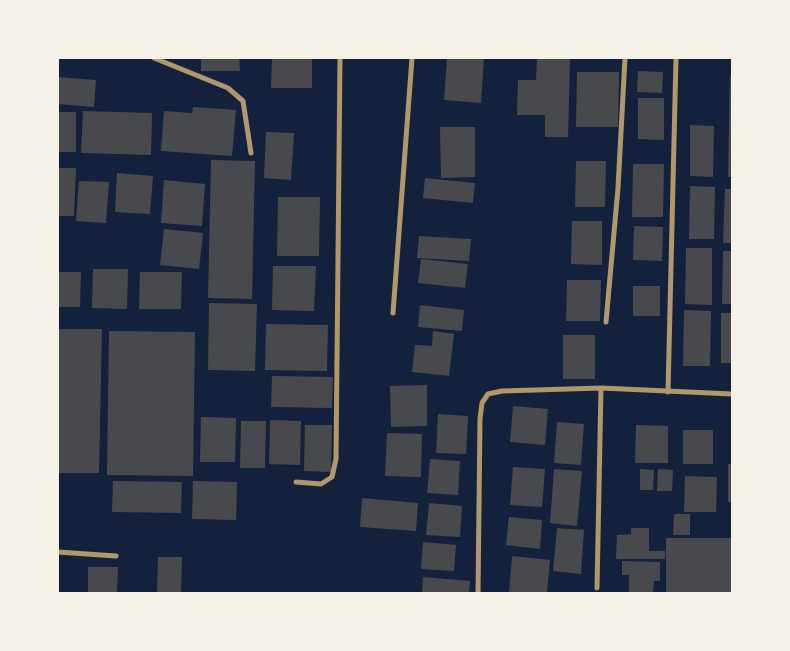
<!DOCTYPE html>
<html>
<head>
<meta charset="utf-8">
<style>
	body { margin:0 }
	#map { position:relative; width:790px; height:651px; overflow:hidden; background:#14213d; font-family:"DejaVu Sans",sans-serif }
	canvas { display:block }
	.frame { position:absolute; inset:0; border:59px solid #f6f1e7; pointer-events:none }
</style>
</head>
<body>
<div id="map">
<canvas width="790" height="651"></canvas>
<div class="frame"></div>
</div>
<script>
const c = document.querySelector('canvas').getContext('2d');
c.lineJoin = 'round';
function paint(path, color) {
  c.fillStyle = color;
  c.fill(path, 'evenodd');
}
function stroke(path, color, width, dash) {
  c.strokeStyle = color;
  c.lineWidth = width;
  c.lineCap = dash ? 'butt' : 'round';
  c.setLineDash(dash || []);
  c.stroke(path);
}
paint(new Path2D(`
	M201 58H239L240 71H201Z
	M272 58H312V88H271Z
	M447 58H484L481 103 444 100Z
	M537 58 570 59 568 137H545V115H517L518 80H536Z
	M638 71 663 72 662 93 637 92Z
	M577 72H619L618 127H576Z
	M730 75H732V177H728Z
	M58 77 96 80 94 107 58 104Z
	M638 98H664V140L638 139Z
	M193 107 236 110 232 156 161 151 164 111 192 113Z
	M83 111 152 113 151 155 81 153Z
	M58 112H76V152H58Z
	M690 125 714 126 713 177 690 176Z
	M440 127H475V177L441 178Z
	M266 132 294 133 291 180 264 178Z
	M211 160 255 161 252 299 208 298Z
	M576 161H606L605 207H575Z
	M633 164H664L663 217H632Z
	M58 168H76L74 216H58Z
	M117 173 153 176 150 214 115 212Z
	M425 178 475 183 473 203 423 198Z
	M164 180 205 184 202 226 161 223Z
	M79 181 109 182 106 223 76 221Z
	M690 186 715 187 714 239H689Z
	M725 189H732V243H723Z
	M278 197H320L319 256H277Z
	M572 221H602V265L571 264Z
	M634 226 663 227 662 261 633 260Z
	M164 229 203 233 199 269 160 265Z
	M419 236 471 239 469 261 417 258Z
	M686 248H712V305L685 304Z
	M723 251H732V304H722Z
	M421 259 468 264 465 288 418 283Z
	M273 266H316L314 311 272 310Z
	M93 269H128L127 309 92 308Z
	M58 272H81L80 307H58Z
	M140 272H182L181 309H139Z
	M567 280H601L600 321H566Z
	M633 286H660V316H633Z
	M209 303 257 304 255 371 208 370Z
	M420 305 464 310 462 331 418 327Z
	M684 310 711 311 710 366H683Z
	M721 313H732V363H721Z
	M266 324 328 325 327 371 265 370Z
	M58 329H102L99 473H58Z
	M109 331 195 332 193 476 107 475Z
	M433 331 454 334 449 376 412 372 415 345 432 346Z
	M563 335H595V379H563Z
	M272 376 333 377 332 408 271 407Z
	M427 385V426L391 427 390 386Z
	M513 406 548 409 545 445 510 442Z
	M438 414 468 416 466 454 436 453Z
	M201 417 236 418 235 462H200Z
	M270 420 301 421 300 465 269 464Z
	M241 421H266L265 468H240Z
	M557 422 584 424 581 465 554 463Z
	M305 425H332L331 472 304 471Z
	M636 425 668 426V463H635Z
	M683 430H713V464H683Z
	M387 433 422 434 421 477 385 476Z
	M430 459 460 461 458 495 427 493Z
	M728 464H732V502H728Z
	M513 467 545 469 542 507 510 505Z
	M554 469 582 471 577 526 550 523Z
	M640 469 654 470 653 490H640Z
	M658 469 673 470 672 491H657Z
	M685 476 717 477 716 512H684Z
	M113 481 182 482 181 513 112 512Z
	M193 481 237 482 236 520 192 519Z
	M362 498 418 503 416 531 360 527Z
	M429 503 462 506 460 537 426 535Z
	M674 514H690V535H673Z
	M509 517 542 520 540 549 506 545Z
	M557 528 584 530 581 574 553 571Z
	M631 528H649V551H665V559H616L617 535 631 534Z
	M666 538H732V594H666Z
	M423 542 456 545 454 571 421 569Z
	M512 556 550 560 547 594H509Z
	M158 557H182L181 594H157Z
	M622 561 660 562V581H654L653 594H629V575H622Z
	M88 567H118L117 594H88Z
	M423 577 470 581 469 594H422Z`), '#48494c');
stroke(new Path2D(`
	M154 58 228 88 243 101 251 153
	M393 313 412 58
	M606 322 618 188 625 58
	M668 392 676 58
	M296 482 321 484 332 477 336 459 340 58
	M58 552 116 556
	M597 588 601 388
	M478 594 480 419 482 403 488 394 502 391 601 388 732 394`), '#b1986c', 5);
</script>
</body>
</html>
